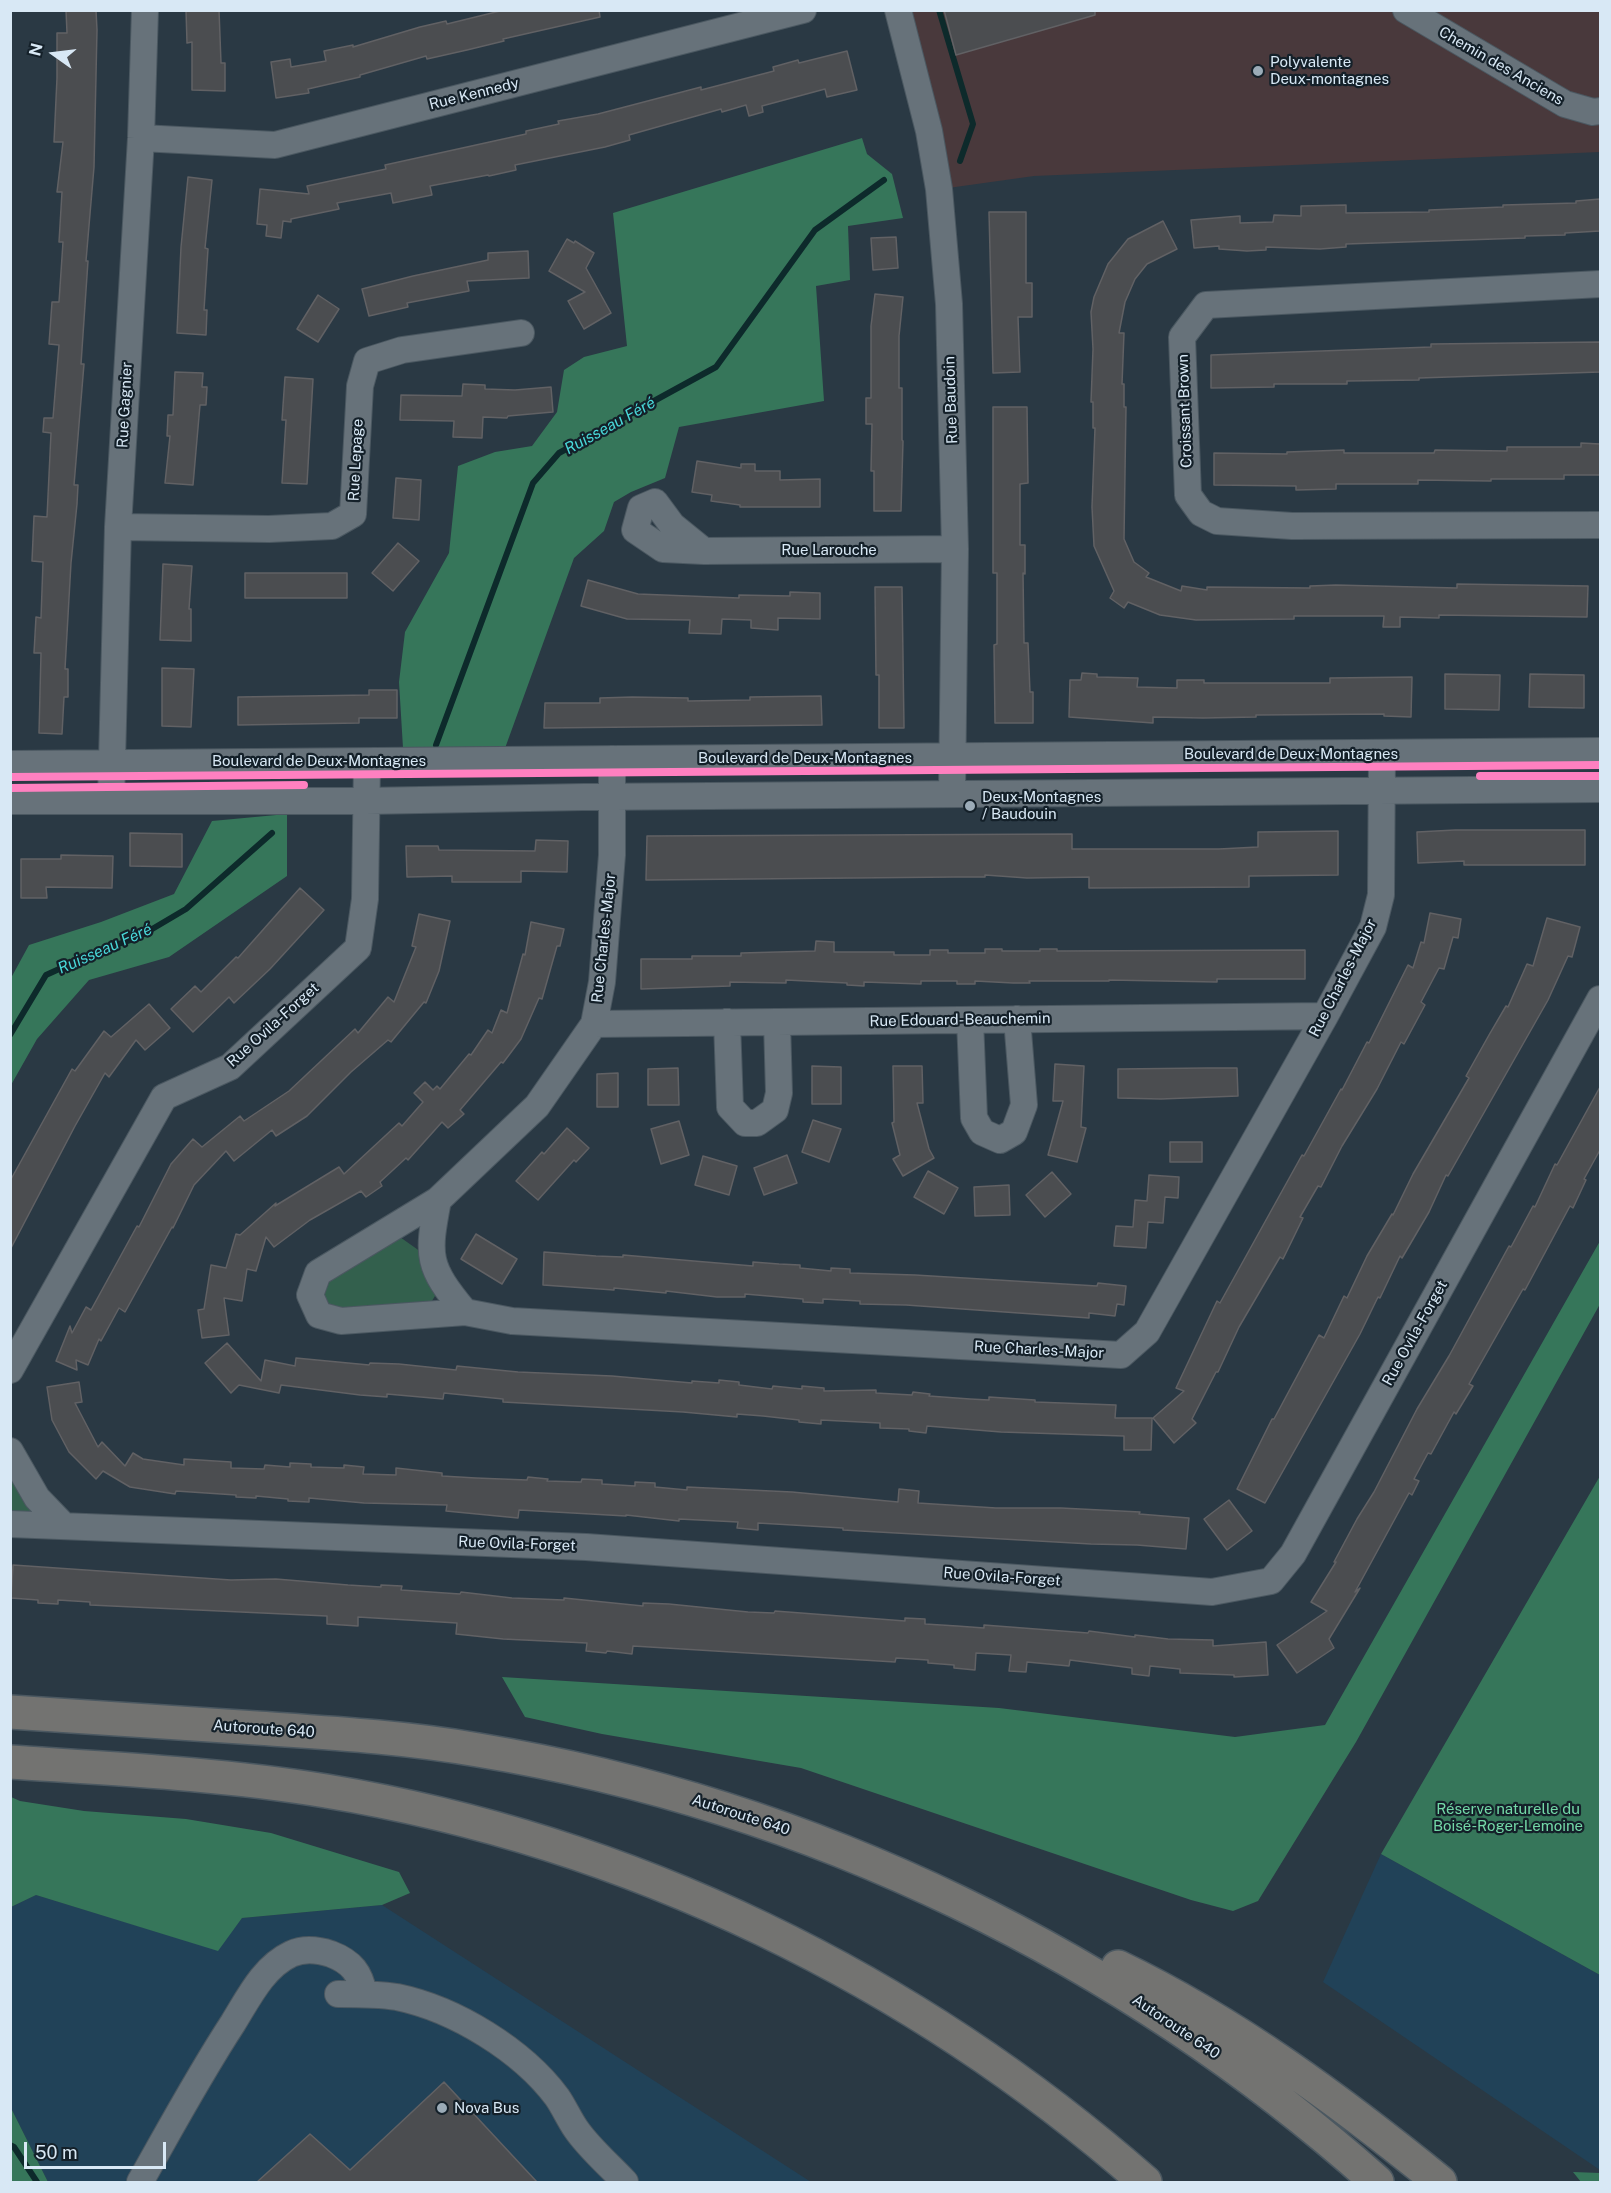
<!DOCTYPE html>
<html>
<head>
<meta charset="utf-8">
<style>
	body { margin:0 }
	#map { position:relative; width:1611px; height:2193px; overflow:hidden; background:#2a3944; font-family:"Public Sans",sans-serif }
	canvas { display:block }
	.frame { position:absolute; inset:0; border:12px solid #d8e8f5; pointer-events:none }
	.north { position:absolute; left:24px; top:24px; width:60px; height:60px; -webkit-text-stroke:4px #142029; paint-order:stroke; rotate:284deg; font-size:16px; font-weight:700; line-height:24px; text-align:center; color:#d8e8f5 }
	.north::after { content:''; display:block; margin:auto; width:21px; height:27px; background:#d8e8f5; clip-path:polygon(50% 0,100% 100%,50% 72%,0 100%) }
	.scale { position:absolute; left:24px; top:2142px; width:142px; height:27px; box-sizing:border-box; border:3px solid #d8e8f5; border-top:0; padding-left:8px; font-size:18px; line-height:21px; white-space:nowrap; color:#d8e8f5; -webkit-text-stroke:4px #142029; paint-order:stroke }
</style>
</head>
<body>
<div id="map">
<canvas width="1611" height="2193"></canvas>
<div class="frame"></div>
<div class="north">N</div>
<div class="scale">50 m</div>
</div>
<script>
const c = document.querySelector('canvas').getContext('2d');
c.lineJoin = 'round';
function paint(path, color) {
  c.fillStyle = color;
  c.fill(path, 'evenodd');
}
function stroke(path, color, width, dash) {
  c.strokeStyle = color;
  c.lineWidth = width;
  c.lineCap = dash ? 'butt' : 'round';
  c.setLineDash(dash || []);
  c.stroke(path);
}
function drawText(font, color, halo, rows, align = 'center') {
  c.font = font + ' "Public Sans",sans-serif';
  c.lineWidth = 4.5;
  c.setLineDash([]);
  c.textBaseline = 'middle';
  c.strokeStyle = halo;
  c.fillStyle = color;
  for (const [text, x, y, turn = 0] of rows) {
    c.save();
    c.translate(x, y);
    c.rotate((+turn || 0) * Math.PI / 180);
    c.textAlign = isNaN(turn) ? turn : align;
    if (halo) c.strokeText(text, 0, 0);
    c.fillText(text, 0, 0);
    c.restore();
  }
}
paint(new Path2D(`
	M1381 1854 1600 1975V2170L1323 1982Z
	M36 1895 217 1950 242 1918 382 1905 811 2182H48L11 2108V1907Z`), '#214258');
paint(new Path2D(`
	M899 11H1600V152L1034 176 941 189Z`), '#49393c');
paint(new Path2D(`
	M390 1230 431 1259 442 1285 423 1315H319L318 1273Z
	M10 1451 37 1498 29 1518 11 1520Z`), '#33604d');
paint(new Path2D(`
	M862 138 867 154 892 174 903 218 848 226 850 280 816 286 824 401 679 427 665 478 631 492 614 502 604 531 574 558 504 751 403 748 399 682 405 632 449 553 458 466 495 452 532 446 557 412 564 370 584 357 627 346 613 213Z
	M287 814V876L169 957 89 980 37 1039 11 1085V978L29 945 101 922 174 894 212 821Z
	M1600 1241V1304L1356 1742 1258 1901 1233 1911 1191 1900 801 1768 602 1734 525 1717 502 1677 999 1708 1235 1737 1325 1725Z
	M1600 1476V1975L1381 1854Z
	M11 1797 20 1801 84 1811 186 1819 271 1833 399 1872 410 1893 382 1905 242 1918 218 1951 36 1895 11 1907Z
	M11 2108 48 2182H11Z
	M1573 2172 1600 2173V2182H1581Z`), '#36765a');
stroke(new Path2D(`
	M939 10 973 124 960 161
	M436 745 533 483 559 453 716 367 815 230 884 180
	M10 1035 46 975 103 949 137 938 186 909 272 833
	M10 2145 14 2147 37 2182`), '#0d2a2b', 6);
const building = new Path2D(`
	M66 10H96L97 30 94 167 86 261H88L81 364H84L74 485H78L77 504 71 563 65 669H68V697H64L62 734 39 733 41 653H34L36 617 41 618 43 562 32 561 34 516 47 517 51 433 43 432 44 418H53L59 345 49 344 52 302H59L63 242H59L62 192H57L63 142H54L57 78V33H67Z
	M186 10H219L221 63H225V91L192 90V42L187 43Z
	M504 10H599L600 17 503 39 504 41 467 50 427 59 426 56 360 75V77L308 89 309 93 276 98 271 62 290 59 291 67 326 61 324 51 353 45V47L420 27 446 21 447 24Z
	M944 10H1095V15L956 55Z
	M847 51 857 90 827 97 825 89 762 106 763 112 749 116 746 105 722 112 721 109 629 135 630 140 605 147 515 165 516 170 489 176 488 175 430 186 432 195 393 203 391 193 337 203 339 209 291 219V222L283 221 281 238 266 236 267 225 257 224 260 189 309 194 307 186 386 169 385 165 526 134V131L559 124 558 121 598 114 701 87V90L774 71 773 67 798 60 799 63Z
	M188 177 212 180 205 248 208 249 204 310H207L206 335 177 333 181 247Z
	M1600 199V231L1565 233V235L1525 236V238L1346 244V247L1320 249 1266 247V250L1247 251 1219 249V246L1194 248 1191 220 1240 216V223L1273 222 1274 215 1301 216V206L1346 205V213L1429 212V210L1503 207V205L1576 203V201Z
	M989 212H1026V283H1032V317H1018L1020 372 993 373Z
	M1163 221 1177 249 1147 264 1135 279 1125 302 1119 333H1124L1122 384H1124V407H1126L1124 539 1134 562 1149 573 1146 577 1181 591 1182 586 1207 590V587L1310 588V586L1336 585 1457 588V584L1588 586 1587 617 1439 615V618L1400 617V627H1383L1384 616H1294V619L1196 620 1160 615 1128 602 1124 608 1110 598 1114 591 1094 546 1092 507 1095 428H1093V402H1091L1093 349 1091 312 1094 297 1108 264 1128 239Z
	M896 237 898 268 873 270 871 238Z
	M567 239 574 243 575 241 594 253 586 268 611 313 584 329 568 301 585 292 549 271Z
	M528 251 529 278 467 281 469 291 407 303 408 307 369 316 362 289 413 276 488 260V253Z
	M875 294 903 297 899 336V388H902V440L903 441 901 511H874V471H871L872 424H866V398H871V326Z
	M318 295 339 309 318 342 297 329Z
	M1600 342V372L1419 378V380L1347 381V384H1274V387L1211 388V355L1431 347V344Z
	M175 372 203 373 202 387H207L206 405H200L193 485 165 483 170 436H167L168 415H173Z
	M285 377 313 379 307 484 282 483 286 420H282Z
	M463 384 485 385V389L515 390 551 387 553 412 508 416 507 418 483 417 482 438 453 437 454 421 400 420 401 395 462 396Z
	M993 407H1027L1028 483 1020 484V545H1025V574L1023 573 1024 643H1028L1030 692H1033V723H995L994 645 997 644V573H993Z
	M1581 443 1600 444V475H1564V479H1491V481L1418 480V484H1336V489L1296 490V486L1214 485V453L1287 454V452L1344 450V453H1434L1435 450 1507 451V447H1581Z
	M697 461 741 468V464H755V471H780V480L820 479V507H740V505L711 501 712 495 692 492Z
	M396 478 421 480 419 520 393 518Z
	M398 543 419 561 393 591 372 573Z
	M163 564 192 566 189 609H191V641L160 640Z
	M245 573H347V598H245Z
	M588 580 638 594 739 598V595L790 596V592L820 593V619L778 618V630L751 628V620L722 619 721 634 689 633 690 620 627 619 581 606Z
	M875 587H902L904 728H879V675H876Z
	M162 668 194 669 191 727 162 726Z
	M1082 673 1097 674V677L1138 678 1137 687 1177 688V680H1204V683H1330V678L1412 677 1411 717 1384 716V714L1256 715V717L1203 718 1153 717V723L1069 717 1070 680H1081Z
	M1445 674 1500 675 1499 710 1445 709Z
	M1530 674 1584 675V708L1529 707Z
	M369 690H397V718H359V723L238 725V697L369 695Z
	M821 696 822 725 544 728 545 703H600V698L632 697 688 698V701L750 700V697Z
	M1455 830H1585V865H1464V861L1418 863 1417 832Z
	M1338 831V875L1249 876V887L1089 888V877L1027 878 985 875V877H955L646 880 647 836 1072 834V849H1219L1258 847V832Z
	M130 833 182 834V867L130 866Z
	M536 840 568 841 567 872 521 871V882H452V876L407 877 406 846H438L439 850 535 851Z
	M61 855 113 856 112 888 46 887 47 898H21V859H61Z
	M300 888 324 910 270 969 234 1003 229 997 193 1032 171 1009 195 986 201 992 236 957 238 958Z
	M1430 913 1461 919 1458 938 1453 937 1444 969 1439 968 1421 1002 1425 1005 1404 1044 1401 1042 1377 1089 1342 1146 1321 1187 1318 1186 1300 1217 1303 1218 1283 1259 1280 1257 1239 1327 1218 1372H1216L1192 1419 1196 1423 1174 1443 1153 1418 1184 1391 1176 1388 1217 1301 1220 1303 1302 1155 1304 1156 1341 1089 1342 1090 1367 1042 1369 1043 1408 965 1413 968 1421 942 1424 943Z
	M419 914 450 921 439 971 426 1003 424 1002 391 1042 388 1040 351 1072 307 1116 276 1136 272 1130 234 1161 226 1151 194 1185 173 1228 172 1227 125 1312 119 1308 101 1341 99 1339 88 1365 76 1360 77 1370 56 1361 70 1326 72 1333 86 1307 91 1310 137 1226 139 1227 171 1164 193 1139 202 1147 240 1116 244 1121 289 1091 355 1029 358 1033 388 997 394 1002 416 947 412 946Z
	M1547 918 1580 927 1572 957 1568 956 1548 1000 1448 1176 1446 1175 1429 1212 1402 1258 1400 1256 1380 1298 1378 1297 1360 1334 1265 1503 1237 1489 1272 1419H1274L1319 1335 1324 1338 1344 1296 1347 1298 1367 1256 1392 1214 1393 1215 1413 1174 1469 1078 1466 1076 1489 1035 1506 1006 1508 1007 1527 964 1533 966Z
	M531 922 564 929 560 946H557L542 999 539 998 521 1039 503 1063 501 1062 460 1110 464 1114 448 1128 442 1122 408 1160 406 1158 380 1182 382 1186 366 1197 361 1191 310 1220 274 1247 266 1237 256 1271 247 1269 242 1301 224 1298 229 1335 202 1338 198 1310 204 1309 211 1265 226 1268 236 1234 240 1235 276 1203 275 1206 339 1167 344 1174 399 1123 402 1126 423 1102 414 1093 425 1082 433 1090 437 1086 440 1089 469 1054 471 1055 488 1030 492 1033 501 1010 507 1013 523 954 525 955Z
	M816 941 834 942V952H894V955H930V950H948V953H985V949H1002V951H1040V949H1057V951L1305 950V979H1217V982L1109 980V981H1029L1030 983H1013L975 981V984H957V981H921V984L864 982V986L847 985V983L786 980V983L730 982V986L641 989V959H692V956H741V953L815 951Z
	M149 1004 170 1028 145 1050 136 1040 109 1077 105 1073 75 1126 10 1250V1181L72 1069 75 1071 104 1031 111 1037Z
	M1055 1064 1084 1066 1081 1127 1086 1128 1077 1162 1048 1155 1063 1101H1053Z
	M812 1066 841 1067V1104H812Z
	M893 1066H922L923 1103H917L929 1149 934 1158 903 1176 893 1159 900 1155 892 1123 894 1122Z
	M678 1068 679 1105H648V1069Z
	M1207 1068H1237L1238 1096 1161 1099 1118 1098V1069Z
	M618 1073V1107H597V1074Z
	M1600 1087V1150L1584 1179 1586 1180 1573 1208 1570 1206 1525 1290 1523 1289 1469 1384 1473 1386 1456 1414 1454 1412 1431 1454 1428 1453 1414 1479 1419 1481 1412 1495 1409 1493 1355 1592 1360 1588 1329 1639 1334 1648 1297 1673 1277 1645 1327 1611 1311 1602 1336 1562H1334L1357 1519 1374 1492 1417 1409 1449 1356 1509 1246 1511 1247 1533 1206 1535 1207 1555 1164 1557 1165Z
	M813 1120 841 1129 829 1162 802 1152Z
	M679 1121 689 1155 661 1164 651 1129Z
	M567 1128 589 1148 576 1162 574 1160 538 1200 516 1181 542 1152 544 1154Z
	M1170 1142H1202V1162H1170Z
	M787 1155 797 1183 764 1195 754 1168Z
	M703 1156 737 1166 729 1195 695 1185Z
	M928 1171 958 1188 944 1214 914 1197Z
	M1052 1172 1071 1194 1045 1217 1026 1195Z
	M1149 1175 1179 1177 1178 1198 1165 1197 1163 1223 1148 1222 1146 1248 1114 1246 1116 1226 1133 1227 1135 1200 1147 1201Z
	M1009 1185 1010 1215 975 1216 974 1187Z
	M476 1234 517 1259 502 1284 461 1259Z
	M544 1252 596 1256 623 1257V1255L753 1266V1262L779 1264 800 1265V1268L831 1271V1268L850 1269V1273L915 1275 1097 1286 1098 1283 1126 1286 1124 1305 1117 1304 1115 1316 1089 1313V1318L906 1305 860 1304V1301L823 1299V1303L803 1302V1299L745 1294V1297H717L666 1291V1293L614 1288V1290L543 1285Z
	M227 1343 261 1381 265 1360 295 1366 296 1358 369 1365 370 1363 399 1364 456 1370 457 1366 518 1372 612 1376 692 1383V1381L719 1383V1380L739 1382V1385L772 1389 773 1386 802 1389V1386L824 1388V1391L876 1390V1393L912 1395 913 1392 930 1394 929 1396 970 1399 989 1400V1397L1035 1400V1402L1116 1405 1115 1418H1152L1151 1450H1124V1436L1001 1432 927 1426 926 1433 909 1431V1429L880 1428V1423L821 1420V1424L799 1422V1420L763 1416 737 1414V1417L683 1412 503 1402V1399L444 1393 443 1399 387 1394V1397L360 1395 281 1385 279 1393 239 1385 231 1393 205 1363Z
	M79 1382 82 1402 75 1403 98 1447 102 1442 125 1466 133 1453 143 1459 184 1465V1459L231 1462V1468L264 1469 265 1465 290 1467V1463L311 1464V1467L344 1468V1465L364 1467 363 1474 396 1475V1468L442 1473V1476L476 1478 527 1480 528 1477 548 1479 547 1481 581 1482 582 1479 602 1480V1484L635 1486V1482L655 1483V1487L687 1490V1487L792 1492 898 1502 899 1489 919 1491 918 1503 996 1508H1061L1140 1512 1139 1514 1189 1518 1186 1549 1137 1545 1091 1544 843 1530V1528L758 1523V1530L737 1528 738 1522 679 1519V1521L626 1515V1516L519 1510 518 1518 446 1511 447 1505 364 1503 309 1498V1502L288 1501V1499L256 1496V1498L236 1497V1495L176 1491 175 1494 130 1487 103 1471 96 1479 69 1452 52 1420 47 1387Z
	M1229 1500 1252 1531 1227 1550 1204 1519Z
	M13 1565 231 1580 276 1579 348 1585 381 1587V1585L402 1586 401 1590 460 1594 461 1592 512 1598 564 1600V1598L643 1606V1603L669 1604 748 1612 774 1613 775 1611 905 1621V1618L925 1619V1624L957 1626 984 1628V1625L1088 1633 1089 1631 1135 1637V1635L1168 1639 1213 1640V1646L1266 1642 1268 1675 1234 1677V1675L1180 1673V1669L1150 1666 1149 1676 1132 1674V1668L1070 1660 1069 1666 1027 1662 1026 1672 1009 1671 1011 1655 976 1653 975 1670 954 1668V1665L928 1663V1660L896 1658 895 1662 633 1646 632 1654 607 1651 606 1653 586 1651 587 1643 503 1639 456 1634 457 1623 358 1617V1626L327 1624V1616L90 1605V1602L58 1600V1604L38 1603V1600L11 1598Z
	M444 2082 537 2182H257L310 2134 350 2170Z`);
paint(building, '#4b4d50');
stroke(building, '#616164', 1.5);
const minor = new Path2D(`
	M898 10 929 131 939 189 949 304 955 549 952 794
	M1406 10 1565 104 1593 112 1600 111
	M141 138 275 145 803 10
	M1600 284 1206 305 1182 337 1188 495 1201 513 1217 521 1292 526 1600 525
	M118 527 269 529 332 526 353 514 360 386 367 361 402 350 521 333
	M704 551 663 549 635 530 641 508 655 502 672 525 704 551 955 549
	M612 759V855L602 982 594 1024 537 1106 438 1200 318 1273 310 1295 319 1315 341 1321 465 1312 512 1321 1121 1355 1147 1332 1325 1016 1373 927 1381 895 1382 753
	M10 764 1600 751
	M111 800 118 527 141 138 145 10
	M10 801H366L583 797 1600 789
	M970 1020 974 1118 982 1132 1000 1140 1014 1132 1024 1105 1017 1019
	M727 1022 730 1107 745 1123H757L775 1110 779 1093 777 1022
	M594 1024 1325 1016
	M438 1200C427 1257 427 1266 465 1312
	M10 1370 164 1097 230 1067 358 948 365 899 367 762
	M10 1451 37 1498 63 1525
	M10 1524 586 1547 1212 1592 1271 1581 1293 1554 1600 999
	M338 1994C358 1994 378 1994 397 1997 455 2009 522 2050 557 2097 564 2107 569 2119 576 2129 589 2148 609 2165 625 2182
	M140 2182C170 2129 199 2075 233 2023 248 1999 263 1967 291 1954 304 1948 319 1950 331 1954 352 1962 360 1973 364 1994`);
const highway = new Path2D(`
	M10 1712C92 1717 174 1722 256 1728 330 1733 404 1737 478 1750 812 1805 1125 1957 1377 2182
	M10 1762C116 1769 222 1774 326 1791 630 1841 914 1979 1145 2182
	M1118 1967C1235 2023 1340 2101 1440 2182`);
stroke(minor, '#4b5861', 28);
stroke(highway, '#4b5861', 36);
stroke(minor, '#67727a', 26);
stroke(highway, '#737371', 33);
stroke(new Path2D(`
	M1480 776H1600
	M10 777 1600 765
	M10 788 304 785`), '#ff80c0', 8);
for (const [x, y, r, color] of [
	[1258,71,6,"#9babb7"],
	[970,806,6,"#9babb7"],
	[442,2108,6,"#9babb7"]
]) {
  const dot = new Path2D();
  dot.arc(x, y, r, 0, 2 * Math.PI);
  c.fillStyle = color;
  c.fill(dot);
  stroke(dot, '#142029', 2);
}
drawText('15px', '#d8e8f5', '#142029', [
	["Polyvalente",1270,62],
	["Deux-montagnes",1270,79],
	["Deux-Montagnes",982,797],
	["/ Baudouin",982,814],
	["Nova Bus",454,2108]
], 'left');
drawText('15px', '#d8e8f5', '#142029', [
	["Chemin des Anciens",1501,66,30],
	["Rue Kennedy",474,94,-14],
	["Rue Baudoin",951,400,-92],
	["Rue Gagnier",125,405,-87],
	["Croissant Brown",1185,411,-92],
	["Rue Lepage",356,460,-87],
	["Rue Larouche",829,550],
	["Boulevard de Deux-Montagnes",1291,754],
	["Boulevard de Deux-Montagnes",805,758],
	["Boulevard de Deux-Montagnes",319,761],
	["Rue Charles-Major",604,938,-84],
	["Rue Charles-Major",1343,978,-63],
	["Rue Edouard-Beauchemin",960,1020,-1],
	["Rue Ovila-Forget",273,1025,-42],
	["Rue Ovila-Forget",1415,1333,-61],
	["Rue Charles-Major",1039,1350,3],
	["Rue Ovila-Forget",517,1544,2],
	["Rue Ovila-Forget",1002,1577,4],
	["Autoroute 640",264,1729,4],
	["Autoroute 640",741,1815,18],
	["Autoroute 640",1176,2027,34]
]);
drawText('15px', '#74d9a8', '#142029', [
	["Réserve naturelle du",1508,1809],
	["Boisé-Roger-Lemoine",1508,1826]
]);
drawText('italic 16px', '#49d8d9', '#142029', [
	["Ruisseau Féré",610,426,-29],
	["Ruisseau Féré",105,949,-24]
]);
</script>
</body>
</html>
